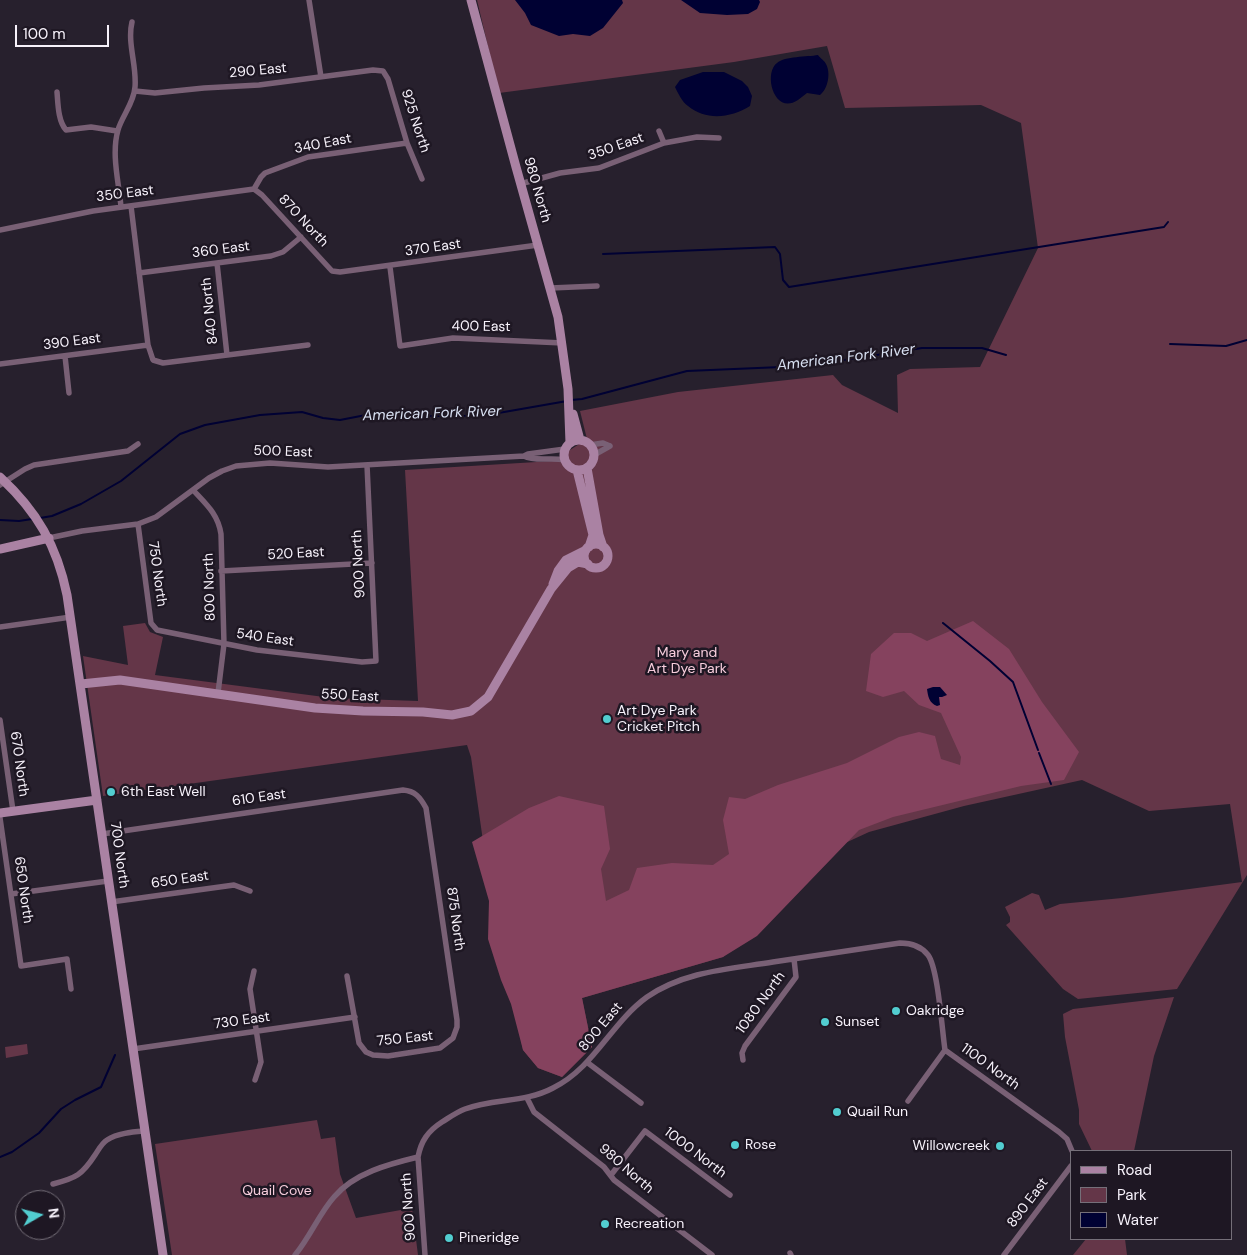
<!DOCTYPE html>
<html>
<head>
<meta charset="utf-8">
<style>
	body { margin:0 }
	#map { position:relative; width:1247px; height:1255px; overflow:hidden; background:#27202d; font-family:"DM Sans",sans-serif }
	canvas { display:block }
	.legend { position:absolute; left:1070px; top:1150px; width:162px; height:90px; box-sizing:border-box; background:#1e1723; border:1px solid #756f79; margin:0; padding:6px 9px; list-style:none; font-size:15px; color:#f7f2fb }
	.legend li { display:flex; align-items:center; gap:10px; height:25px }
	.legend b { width:25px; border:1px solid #756f79 }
	.north { position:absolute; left:15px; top:1190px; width:50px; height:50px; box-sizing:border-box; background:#1e1723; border:1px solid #756f79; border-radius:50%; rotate:82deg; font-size:14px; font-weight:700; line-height:20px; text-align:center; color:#f7f2fb }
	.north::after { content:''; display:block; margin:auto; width:18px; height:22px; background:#52cdd0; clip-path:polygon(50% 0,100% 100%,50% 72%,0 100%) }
	.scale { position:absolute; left:15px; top:25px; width:94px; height:22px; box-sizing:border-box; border:2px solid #f7f2fb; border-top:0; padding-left:6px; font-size:15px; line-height:18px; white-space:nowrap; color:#f7f2fb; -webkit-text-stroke:4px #1e1723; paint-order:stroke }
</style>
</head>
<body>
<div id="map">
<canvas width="1247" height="1255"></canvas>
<ul class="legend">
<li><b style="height:6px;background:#aa82a3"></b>Road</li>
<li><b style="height:14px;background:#643648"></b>Park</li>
<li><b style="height:14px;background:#000133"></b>Water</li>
</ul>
<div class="north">N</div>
<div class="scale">100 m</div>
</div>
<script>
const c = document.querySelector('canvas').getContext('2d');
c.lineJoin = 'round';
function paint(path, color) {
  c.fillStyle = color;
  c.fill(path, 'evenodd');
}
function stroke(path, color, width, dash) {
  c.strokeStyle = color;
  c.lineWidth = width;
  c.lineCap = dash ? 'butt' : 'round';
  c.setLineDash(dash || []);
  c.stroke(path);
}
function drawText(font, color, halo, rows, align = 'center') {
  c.font = font + ' "DM Sans",sans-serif';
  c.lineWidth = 5;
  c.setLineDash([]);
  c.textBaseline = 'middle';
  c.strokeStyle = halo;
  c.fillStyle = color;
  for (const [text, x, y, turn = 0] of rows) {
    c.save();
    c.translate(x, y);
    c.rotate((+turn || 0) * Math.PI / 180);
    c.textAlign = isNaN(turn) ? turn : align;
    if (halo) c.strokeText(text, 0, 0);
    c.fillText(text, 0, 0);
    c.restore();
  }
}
paint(new Path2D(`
	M477 0H1247V875L1177 989 1078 999 1063 989 1006 925 1010 922V917L1005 907 1032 893 1039 895 1045 910 1060 904 1122 898 1242 882 1230 804 1149 811 1082 780 964 806 869 832 830 850 723 957 582 998 592 1047 562 1077 538 1068 523 1050 490 890 471 757 467 745 103 796 83 656 128 665 123 626 145 623 150 632 163 637 155 675 332 698 418 701 405 470 553 461 587 439 580 411 678 392 833 375 842 385 898 413 897 375 910 369 980 367 1038 248 1021 123 981 105 845 108 827 46 734 62 499 93Z
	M1174 997 1154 1056 1134 1151H1092L1079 1124V1110L1065 1037 1063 1014 1073 1009Z
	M27 1044 28 1054 6 1058 5 1047Z
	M317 1120 321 1139 335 1137 340 1174 356 1218 412 1208 418 1255H172L155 1144Z
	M1086 1239H1125L1127 1255H1073Z`), '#643648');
paint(new Path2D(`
	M973 621 1009 649 1042 702 1079 752 1064 780 1021 786 893 817 859 830 757 936 723 957 582 998 592 1047 562 1077 538 1068 523 1050 511 1004 501 980 488 939 489 901 472 842 529 808 559 796 604 806 610 849 601 869 606 901 629 890 637 868 672 863 713 865 729 854 723 820 729 797 745 799 778 785 847 763 899 737 919 732 935 736 941 759 960 765 961 757 941 713 919 705 904 691 883 697 866 691 871 654 894 633H911L927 641Z`), '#85425e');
paint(new Path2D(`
	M515 0H622L623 3 603 28 590 36 573 34 559 36 531 25 525 13Z
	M681 0H759L760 2 757 9 748 14 727 15 700 13Z
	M818 55C820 58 825 61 826 64 831 73 828 89 820 95L807 93C804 95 801 98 798 100 774 116 763 73 777 63 785 56 807 57 818 55Z
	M703 72H724L742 81 748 87 752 96 750 106C731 118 706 121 688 106 682 102 678 93 675 87L680 80Z
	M933 687H940L947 695 942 697H939L940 705 937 706C929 703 928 696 927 689Z`), '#000133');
stroke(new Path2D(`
	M603 254 775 247 780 254 783 280 789 287 1164 227 1168 222
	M1170 344 1226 346 1247 340
	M571 400 582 399 687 371 805 366 922 348H982L1006 355
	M40 518 52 516 81 504 121 481 180 434 205 425 260 415 302 412 323 418 340 420 371 414 406 416H463L487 415 567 401
	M0 520 19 521 32 519
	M943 623 990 661 1013 682 1038 750
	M1039 753 1051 784
	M0 1157 12 1152 39 1133 61 1109 75 1100 101 1087 115 1055`), '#000133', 2);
stroke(new Path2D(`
	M309 0 321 77
	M135 91 155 93 204 88 259 85 373 70 383 71 388 79 407 143 422 179
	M57 92C58 104 58 121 66 130L91 127 117 131
	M659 131 664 143
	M520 184 560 173 599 168 664 143 697 137 719 138
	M254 189 262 195 332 271 340 272 538 245
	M254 189 261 177 265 173 308 157 407 143
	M131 206 148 345 153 360 163 363 308 345
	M121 207C119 183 111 154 118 130 122 116 134 103 135 87 137 66 127 43 132 22
	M0 230 93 211 254 189
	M217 263 227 355
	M390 267 400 346 453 338 563 343
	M139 273 271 256 283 252 301 237
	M551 288 597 286
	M65 356 69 393
	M0 364 148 345
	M590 445 603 443 610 446
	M594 455 610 446
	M524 456 528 454 565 449
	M0 485 25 469 34 465 128 451 138 444
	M193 490C206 504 218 514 221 534L224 644 218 693
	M138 524 151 623 157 630 257 650 362 662 376 661 367 465
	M49 538 82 531 138 524 156 517 209 478 222 471 236 466 270 463 328 467 524 456C535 462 552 457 564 460
	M221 571 372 563
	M0 627 71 617
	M0 720 13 811
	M0 818 21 966 67 959 71 989
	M102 834 403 790C415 791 420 797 426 808L457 1020V1027L453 1038 440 1048 388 1056 373 1055 366 1052 359 1043 347 976
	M11 894 108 881
	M111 902 234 885 250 891
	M254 971 250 989 261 1062 255 1080
	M133 1049 355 1017
	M743 1060 742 1053 745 1046 796 977 794 959
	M588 1063 641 1103
	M527 1098 534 1112 604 1167 614 1180 712 1255
	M908 1101 945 1050
	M611 1175 645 1131 730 1195
	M53 1184C76 1178 82 1175 95 1155 99 1149 102 1143 107 1140 118 1133 133 1132 145 1131
	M790 1253 791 1255
	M295 1255C310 1237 319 1214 334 1197 354 1173 389 1164 418 1157
	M425 1255 418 1157C421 1141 428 1131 442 1122 450 1117 457 1112 465 1109 494 1098 525 1103 553 1088 594 1068 611 1023 647 997 685 971 730 969 773 962 815 956 858 949 900 943 911 943 921 946 928 955 938 968 942 1030 945 1050L1059 1132 1067 1139 1072 1151
	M1004 1255 1071 1166`), '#796075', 5.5);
stroke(new Path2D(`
	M471 0 516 167 558 317 568 389 570 443
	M573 414 580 440
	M564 455a15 15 0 1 1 30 0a15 15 0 1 1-30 0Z
	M587 468 599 535 603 547
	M577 470 593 535 589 547
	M0 477C37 511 57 546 67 595L163 1255
	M584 556a12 12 0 1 1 24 0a12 12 0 1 1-24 0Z
	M0 549 49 538
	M553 584 558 571 566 560 586 550
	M81 684 120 680 315 708 363 711 423 712 452 715 471 711 488 697 551 589 568 568 578 562 588 564
	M0 813 97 800`), '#aa82a3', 9);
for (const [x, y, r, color] of [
	[607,719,5,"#52cdd0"],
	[111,792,5,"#52cdd0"],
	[896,1011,5,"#52cdd0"],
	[825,1022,5,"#52cdd0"],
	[837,1112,5,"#52cdd0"],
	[735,1145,5,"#52cdd0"],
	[1000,1146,5,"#52cdd0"],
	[605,1224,5,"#52cdd0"],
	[449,1238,5,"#52cdd0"]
]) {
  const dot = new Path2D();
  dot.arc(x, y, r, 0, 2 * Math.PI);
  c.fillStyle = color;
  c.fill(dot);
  stroke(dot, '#1e1723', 2);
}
drawText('14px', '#f7f2fb', '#1e1723', [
	["290 East",258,71,-5],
	["925 North",415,121,72],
	["340 East",323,144,-11],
	["350 East",616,147,-19],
	["980 North",537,190,74],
	["350 East",125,194,-7],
	["870 North",303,221,47],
	["370 East",433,248,-8],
	["360 East",221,250,-7],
	["840 North",210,311,-96],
	["400 East",481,327,1],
	["390 East",72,342,-7],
	["500 East",283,452,2],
	["520 East",296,554,-3],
	["900 North",359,564,-93],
	["750 North",157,574,82],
	["800 North",210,587,-92],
	["540 East",265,638,8],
	["550 East",350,696,3],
	["670 North",19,764,82],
	["610 East",259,798,-8],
	["700 North",119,855,82],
	["650 East",180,880,-8],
	["650 North",23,890,82],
	["875 North",455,919,82],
	["1080 North",761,1003,-54],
	["730 East",242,1021,-8],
	["800 East",601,1027,-50],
	["750 East",405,1039,-6],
	["1100 North",990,1067,36],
	["1000 North",695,1153,37],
	["980 North",626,1169,41],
	["890 East",1028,1203,-53],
	["900 North",409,1207,-94]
]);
drawText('14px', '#f7cddc', '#1e1723', [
	["Mary and",687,653],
	["Art Dye Park",687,669],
	["Quail Cove",277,1191]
]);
drawText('14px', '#f7f2fb', '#1e1723', [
	["Art Dye Park",617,711],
	["Cricket Pitch",617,727],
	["6th East Well",121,792],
	["Oakridge",906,1011],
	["Sunset",835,1022],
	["Quail Run",847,1112],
	["Rose",745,1145],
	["Willowcreek",990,1146,"right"],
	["Recreation",615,1224],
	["Pineridge",459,1238]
], 'left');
drawText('italic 15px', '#d8e0f2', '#1e1723', [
	["American Fork River",846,358,-7],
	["American Fork River",432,414,-2]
]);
</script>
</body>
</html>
